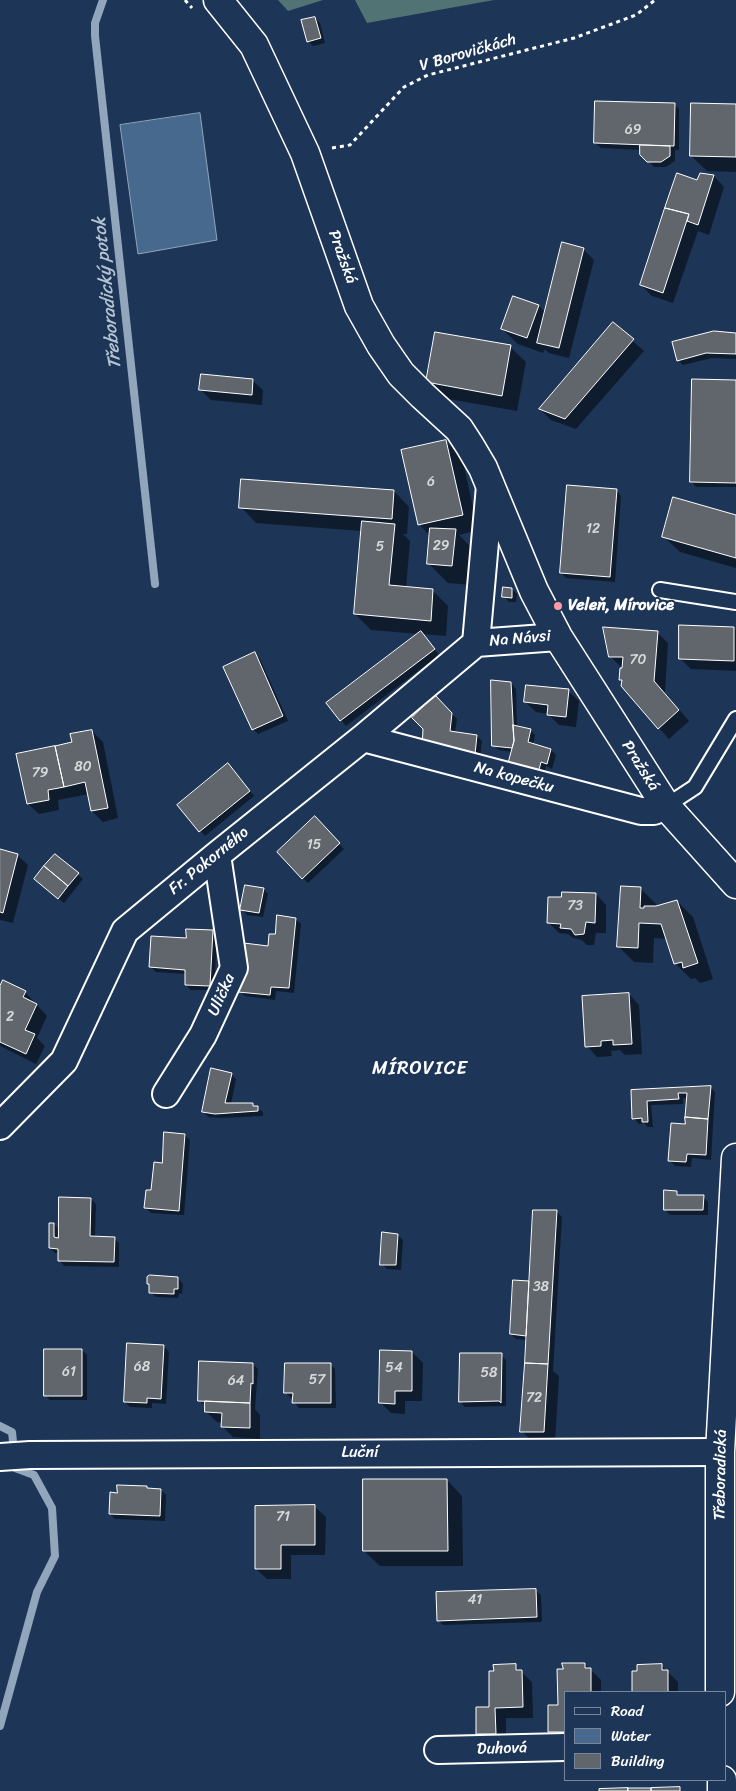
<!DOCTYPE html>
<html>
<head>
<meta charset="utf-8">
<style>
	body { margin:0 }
	#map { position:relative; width:736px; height:1791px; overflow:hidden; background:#1d3557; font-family:Sriracha,sans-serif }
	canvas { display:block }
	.legend { position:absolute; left:564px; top:1691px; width:162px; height:90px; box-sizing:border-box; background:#1d3557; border:1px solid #77869a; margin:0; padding:6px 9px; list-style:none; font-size:15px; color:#fff }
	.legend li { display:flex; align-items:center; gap:10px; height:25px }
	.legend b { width:25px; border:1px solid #77869a }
</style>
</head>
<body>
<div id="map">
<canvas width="736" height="1791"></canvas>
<ul class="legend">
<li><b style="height:6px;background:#1d3557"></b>Road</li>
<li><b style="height:14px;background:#48698e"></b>Water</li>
<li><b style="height:14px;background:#60666b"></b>Building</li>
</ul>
</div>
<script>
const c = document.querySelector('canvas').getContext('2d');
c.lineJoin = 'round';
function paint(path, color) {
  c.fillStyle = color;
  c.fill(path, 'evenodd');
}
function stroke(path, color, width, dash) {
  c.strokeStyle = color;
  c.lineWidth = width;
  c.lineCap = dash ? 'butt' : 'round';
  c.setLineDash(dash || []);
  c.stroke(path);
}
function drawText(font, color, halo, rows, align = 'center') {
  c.font = font + ' Sriracha,sans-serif';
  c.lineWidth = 4;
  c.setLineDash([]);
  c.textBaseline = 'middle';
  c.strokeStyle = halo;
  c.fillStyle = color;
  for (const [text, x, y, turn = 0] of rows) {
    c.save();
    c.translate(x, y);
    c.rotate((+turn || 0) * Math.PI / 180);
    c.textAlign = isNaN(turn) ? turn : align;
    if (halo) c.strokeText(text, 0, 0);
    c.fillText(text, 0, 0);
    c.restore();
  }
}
paint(new Path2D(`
	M278 0H323L288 11Z
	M355 0H494L367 23Z`), '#517373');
const water = new Path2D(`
	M200 113 217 240 138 254 120 125Z`);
paint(water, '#48698e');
stroke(water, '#91a5bb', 1);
paint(new Path2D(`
	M315 18 320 23 325 43 313 46 308 41Z
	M674 104 679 109V150H675V161L666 167H654L642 154V150L601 148 595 143Z
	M736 105V172L707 171 691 156Z
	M701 175 714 176 724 187 709 235 698 231 673 303 652 296 641 285Z
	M583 249 594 260 569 358 549 353 545 349 543 353 518 344 502 329 514 297 539 306 546 313Z
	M613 324 644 351 576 429 551 420 540 409Z
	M736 335V359L712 358 683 365 678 360Z
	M510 347 526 362 517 411 443 398 427 382Z
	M252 380 263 390 262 405 211 400 201 390Z
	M736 381V487H696L691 481Z
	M446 442 462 457 478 530 459 535 475 551 472 585 448 583 428 563 431 537 419 524Z
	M616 490 621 496 615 582 566 578 561 573Z
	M394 491 409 507 407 534H403L410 541 406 588 432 590 448 606 446 636 422 634 439 655 346 726 328 703 419 634 371 630 355 614 362 531 256 523 241 507Z
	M736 516V568L680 552 664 537Z
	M512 589 517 594 516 602H509L504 596Z
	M734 628 736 630V671L691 669 680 658Z
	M657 632 668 643 665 693 689 721 669 739 659 728 621 679 624 667H621L610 656Z
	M255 654 260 659 288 721 258 734 253 729Z
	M511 683 516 689 517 727 530 730 535 735 533 745 551 750 556 755 552 769 546 766 544 775 515 768 512 752 499 750 493 745Z
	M568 691 579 701 576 727 559 725 548 714 536 712 525 702Z
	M435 697 457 719 455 733 477 736 482 741 480 759 428 753Z
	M92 731 103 742 118 818 103 822 92 811 89 794 58 800 59 810 39 814 28 804 74 743Z
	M233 770 254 796 205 836 179 805Z
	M314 817 344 849 308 883 303 878Z
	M0 850 17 855 28 865 13 923 0 920Z
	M55 855 83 879 64 903 40 884Z
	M263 889 268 894 263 917 247 915 242 909Z
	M641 889 656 904V908L677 901 693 917 713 979 700 983 695 978 691 979 676 964 667 939 654 938 653 963 634 962 618 946Z
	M596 894 606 905V933H596L594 945H587L582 940 573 938 568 934 559 933 548 922Z
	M296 919 301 924 294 993 276 991 275 1000 245 996 240 991 276 936Z
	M212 931 217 936 214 990H191L186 985V974L156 972 151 967Z
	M0 989 25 992 47 1016 37 1038 45 1046 36 1064 0 1046Z
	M629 994 639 1005 642 1054 625 1055 620 1050 611 1051 612 1056 597 1057 587 1046Z
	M231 1074 236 1079 231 1104 253 1105 263 1112V1116L221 1118 208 1117 203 1111Z
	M710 1087 715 1092 711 1160 692 1158 691 1167 675 1166 670 1161 686 1125 688 1098H683V1104L651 1105 653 1127H648L644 1123 639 1124 634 1118 632 1091Z
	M185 1135 190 1140 184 1215 151 1213 146 1208 163 1164Z
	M676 1192 681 1196H703L708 1202V1215H670L665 1210Z
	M91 1199 96 1204 95 1237 114 1238 119 1243V1267L64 1266 59 1260V1253H55L50 1248 54 1224 60 1230Z
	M557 1212 562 1217 553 1371 559 1376 555 1442H532L522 1431 527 1340 516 1339 511 1334 514 1281 530 1282Z
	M398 1235 403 1240 401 1270 387 1269 382 1264Z
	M178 1278 183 1284 182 1294 179 1293 178 1298 156 1297 151 1292V1286L148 1283Z
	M164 1346 169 1352 166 1404 152 1403V1408L130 1407 125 1402Z
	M82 1350 87 1355V1400H50L45 1395Z
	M412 1352 423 1363 422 1401H405V1414L391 1413 381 1403Z
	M501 1355 506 1360V1406L465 1407 460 1402Z
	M253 1364 258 1369 255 1409 260 1415V1439L233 1437 222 1426 223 1423 217 1422 206 1412V1406L199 1400Z
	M330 1364 335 1369 336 1408H299L294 1402V1398H291L286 1393Z
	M447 1480 462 1496 463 1566H380L364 1551Z
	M146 1487 149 1490H161L166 1495 165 1521 115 1519 110 1514 118 1494Z
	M315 1507 326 1517 325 1555H291V1579H267L256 1569Z
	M535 1590 541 1595 542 1622 443 1625 438 1620Z
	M585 1664 601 1680V1692H565V1742L560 1743 550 1732 560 1706 559 1670Z
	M661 1665 678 1682V1692H634L633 1672Z
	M515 1666 532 1682 533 1718H506V1744H488L477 1734 490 1708Z`), '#0007');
stroke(new Path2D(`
	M103 0 95 23V36L155 584
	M0 1426 12 1432 14 1451
	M0 1726 37 1592 55 1556 52 1508 34 1475 15 1468V1463`), '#91a5bb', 8);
const building = new Path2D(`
	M315 17 321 38 307 42 301 20Z
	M595 101 675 103 674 146 594 143Z
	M691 103 736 104V157L690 156Z
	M640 145 670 146V156L661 162H647L640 155Z
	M677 173 697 180 700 173 714 175 698 225 687 221 689 214 665 208Z
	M665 208 689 214 663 293 640 285Z
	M562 242 584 248 559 348 537 343Z
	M513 296 539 305 527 338 501 329Z
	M613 322 634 339 565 419 539 409Z
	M714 331 736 333V354L706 353 677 361 672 342Z
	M435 332 511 345 502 396 426 382Z
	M201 374 253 379 252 395 199 390Z
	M692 379 736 380V483L690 482Z
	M446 440 463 515 418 525 401 450Z
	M241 479 394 490 392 519 239 508Z
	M567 485 617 489 610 577 560 573Z
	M673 497 736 515V558L662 537Z
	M362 521 395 524 389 585 433 589 431 621 354 614Z
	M430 528 456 529 452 566 427 564Z
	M503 587 512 588V598L502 597Z
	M679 625 734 627V661L679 659Z
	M603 627 658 631 654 681 679 710 658 729 621 686 622 680H619L620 668H622L623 657H609Z
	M421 631 435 649 340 721 326 703Z
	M255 652 283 716 252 730 223 667Z
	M491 680 511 682 514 741 512 748 492 746Z
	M526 685 569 689 566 717 547 715 548 705 524 702Z
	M435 695 452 713 450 731 477 735 475 754 422 748 423 729 412 718Z
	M513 725 531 729 528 742 551 749 547 764 541 762 539 770 508 763 514 741Z
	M92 730 108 808 91 811 85 782 64 787 55 746 72 742 70 734Z
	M55 746 64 787 48 790 49 800 27 804 16 754Z
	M228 763 250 791 199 832 177 805Z
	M315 816 340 843 302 879 277 852Z
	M0 849 18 854 3 913 0 912Z
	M55 854 79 873 68 886 44 866Z
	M44 866 68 886 58 899 34 879Z
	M245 885 264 888 259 913 240 910Z
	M621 886 641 887 640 908H644V906H656L677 900 698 963 683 968 682 962 674 964 661 924 639 923 638 948 617 947Z
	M562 892 596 893 595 923 586 922 584 934 575 935 571 929 560 928 561 924 547 923 548 897H561Z
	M277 915 296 918 289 988 271 987 270 995 238 992 244 943 268 946 269 934H275Z
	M186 929 213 930 210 986 185 985V970L149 967 151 936 186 938Z
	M3 980 26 991 23 997 37 1004 25 1030 35 1034 26 1054 0 1042V986Z
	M629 993 632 1044 613 1045V1040L601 1041V1046L585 1047 582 996Z
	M211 1068 232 1073 225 1103H253V1106H258V1111L215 1114 202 1112Z
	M711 1086 708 1119 685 1117 687 1093H678L679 1099 647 1101 648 1122H642V1118L632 1119 631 1090Z
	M685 1117 708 1119 706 1155 687 1154 686 1162 668 1161 671 1123 685 1124Z
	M164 1132 185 1134 179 1211 144 1208 146 1190H151L154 1162 162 1163Z
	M664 1190 677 1191V1195H704L703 1210H664Z
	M59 1197 91 1198 90 1236 115 1237 114 1262 58 1261V1249L49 1248V1223H54V1237L58 1238Z
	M533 1210H557L548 1364 525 1363Z
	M382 1232 398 1234 396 1265H380Z
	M150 1275 178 1277V1289H174V1294L149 1293V1284H147V1277Z
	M513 1280 529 1281 526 1336 510 1334Z
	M127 1343 164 1345 161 1399 147 1398V1403L124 1402Z
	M44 1349H82V1396H44Z
	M380 1350 412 1351V1391H395V1404L379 1403Z
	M460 1353H502L501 1403 499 1401 459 1402Z
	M199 1361 253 1363V1384L251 1383 250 1403 198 1401Z
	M285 1363H331V1403H292L293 1393H284Z
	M525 1363 548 1364 544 1432H520Z
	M205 1401 250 1403V1428L221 1427 222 1413 205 1412Z
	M363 1479H447L448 1551H363Z
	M117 1485 147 1486V1488L161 1489 160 1516 109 1514 110 1492 117 1493Z
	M315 1505V1545H281V1569H255V1506Z
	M536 1589 537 1617 437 1621 436 1592Z
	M562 1663H585V1668H591V1692H565V1732H548V1705H558L557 1669H563Z
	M516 1664V1670H522L523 1707 495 1708 496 1734H476V1707H489V1671H494L493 1665Z
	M662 1664V1670H668V1692H632V1671H637V1665Z
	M680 1787V1791H651V1788Z
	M628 1788H651V1791H628Z
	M628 1788V1791H599V1789Z`);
paint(building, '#60666b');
stroke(building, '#fff', 1);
const lane = new Path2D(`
	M660 590 736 602
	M666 806 695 787 736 719`);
const street = new Path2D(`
	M490 486 476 643 558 637
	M363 738 641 811H654L666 806
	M166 1094 203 1035 234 968 217 855
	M0 1126 64 1061 125 931 217 855 363 738 476 643
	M0 1457 30 1455 720 1452
	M438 1750 565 1747`);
const secondary = new Path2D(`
	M218 0 254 45 305 153 359 306 381 345 401 374 422 395 459 429 470 446 483 468 534 591 558 637 666 806 736 884
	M720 1692V1452L736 1158
	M722 1780V1791`);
stroke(lane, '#fff', 18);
stroke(street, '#fff', 30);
stroke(secondary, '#fff', 31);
stroke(new Path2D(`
	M185 0 192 8
	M332 148 350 145 404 87 428 75 574 38 636 15 655 0`), '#fff', 3, [4, 4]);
stroke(lane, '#1d3557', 14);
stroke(street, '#1d3557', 26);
stroke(secondary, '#1d3557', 28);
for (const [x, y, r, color] of [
	[558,606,5,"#ff9aa2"]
]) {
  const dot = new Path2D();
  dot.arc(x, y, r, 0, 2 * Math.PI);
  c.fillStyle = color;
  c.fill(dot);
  stroke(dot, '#1d3557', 2);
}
drawText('14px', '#d7d9da', null, [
	["69",633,130],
	["6",431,482],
	["12",593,529],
	["29",441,546],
	["5",380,547],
	["70",638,660],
	["80",83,767],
	["79",40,773],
	["15",314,845],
	["73",575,906],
	["2",10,1017],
	["38",541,1287],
	["68",142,1367],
	["54",394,1368],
	["61",69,1372],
	["58",489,1373],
	["57",317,1380],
	["64",236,1381],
	["72",534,1398],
	["71",283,1517],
	["41",475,1600]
]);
drawText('16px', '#fff', '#1d3557', [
	["V Borovičkách",468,53,-16],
	["Pražská",342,257,70],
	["Na Návsi",520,639,-5],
	["Pražská",640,766,58],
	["Na kopečku",514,778,15],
	["Fr. Pokorného",209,861,-39],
	["Ulička",222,995,-66],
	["Luční",360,1453],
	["Třeboradická",721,1475,-89],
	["Duhová",502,1749,-2]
]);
drawText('bold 16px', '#fff', '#1d3557', [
	["Veleň, Mírovice",568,606]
], 'left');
drawText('italic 18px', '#b6c3d2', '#1d3557', [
	["Třeboradický potok",108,293,-96]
]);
c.letterSpacing = '1px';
drawText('19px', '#fff', '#1d3557', [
	["MÍROVICE",420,1069]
]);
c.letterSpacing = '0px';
</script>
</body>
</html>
